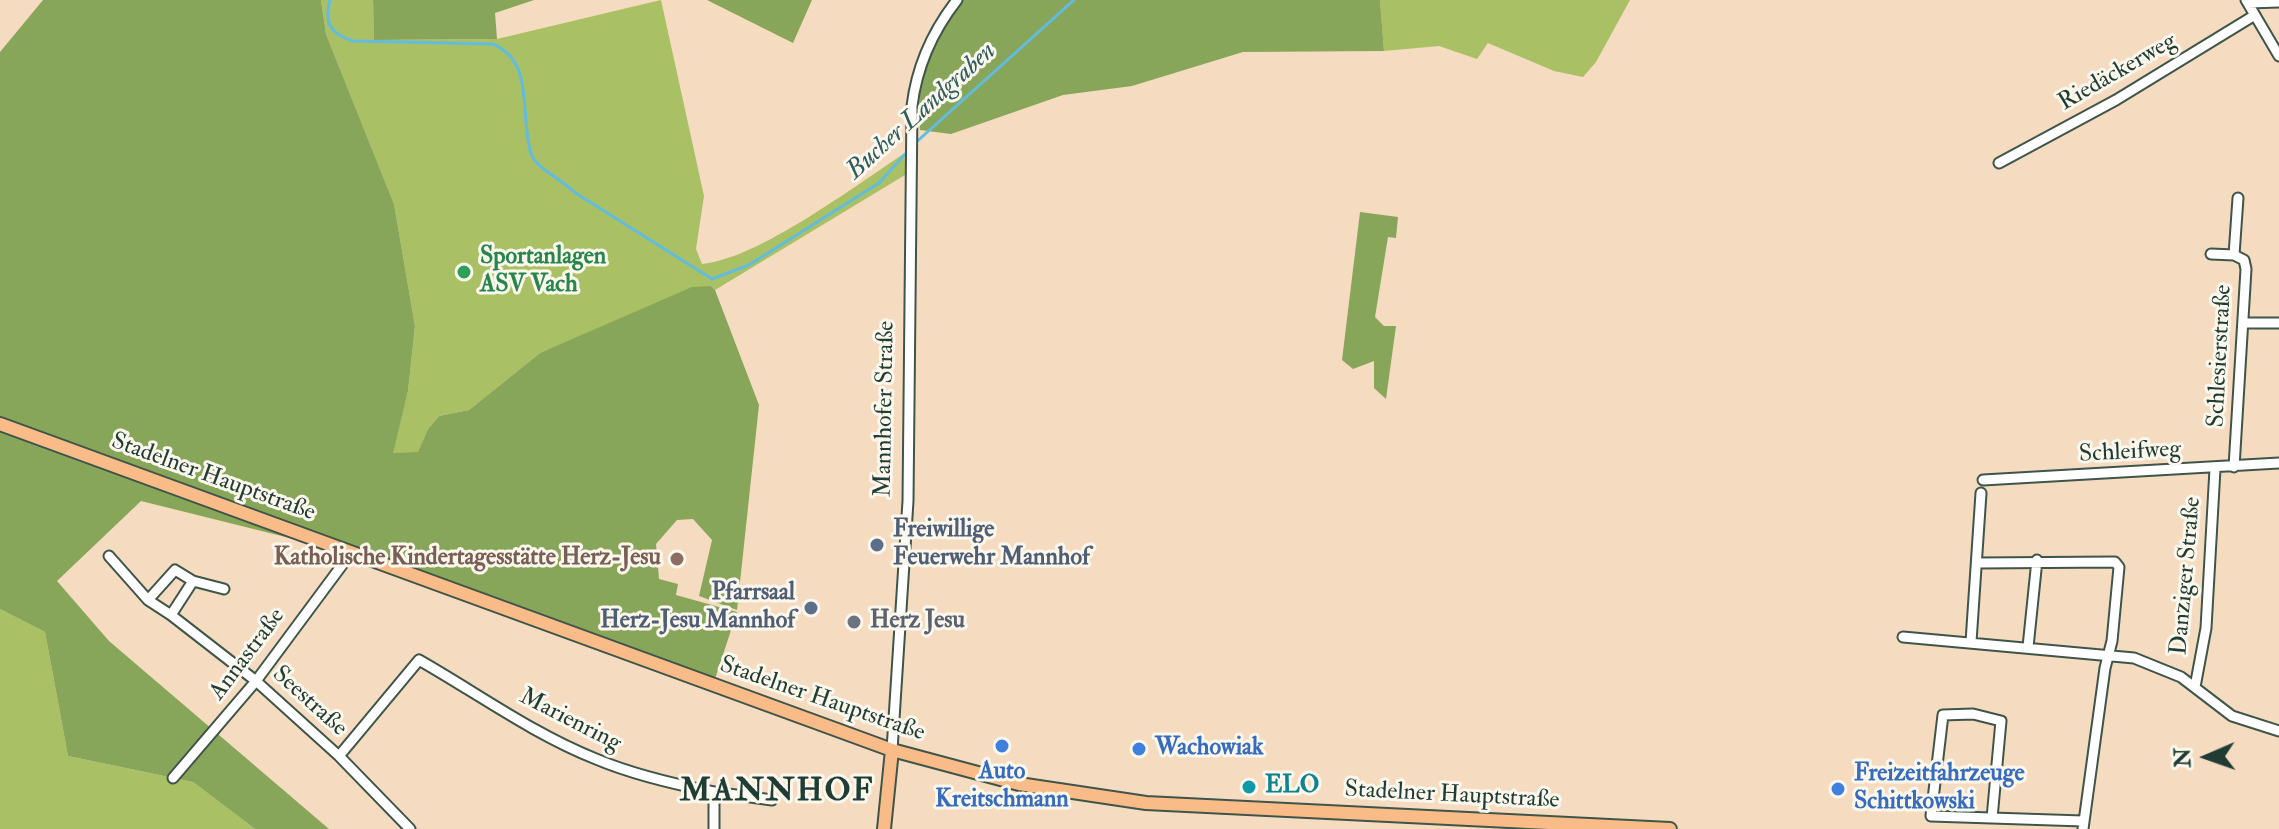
<!DOCTYPE html>
<html>
<head>
<meta charset="utf-8">
<style>
	body { margin:0 }
	#map { position:relative; width:2279px; height:829px; overflow:hidden; background:#f5dcc0; font-family:"IM FELL Double Pica",serif }
	canvas { display:block }
	.north { position:absolute; left:2167px; top:717px; width:80px; height:80px; -webkit-text-stroke:6px #fbf7ec; paint-order:stroke; rotate:268deg; font-size:22px; font-weight:700; line-height:32px; text-align:center; color:#1f3d34 }
	.north::after { content:''; display:block; margin:auto; width:28px; height:36px; background:#1f3d34; clip-path:polygon(50% 0,100% 100%,50% 72%,0 100%) }
</style>
</head>
<body>
<div id="map">
<canvas width="2279" height="829"></canvas>
<div class="north">N</div>
</div>
<script>
const c = document.querySelector('canvas').getContext('2d');
c.lineJoin = 'round';
function paint(path, color) {
  c.fillStyle = color;
  c.fill(path, 'evenodd');
}
function stroke(path, color, width, dash) {
  c.strokeStyle = color;
  c.lineWidth = width;
  c.lineCap = dash ? 'butt' : 'round';
  c.setLineDash(dash || []);
  c.stroke(path);
}
function drawText(font, color, halo, rows, align = 'center') {
  c.font = font + ' "IM FELL Double Pica",serif';
  c.lineWidth = 6;
  c.setLineDash([]);
  c.textBaseline = 'middle';
  c.strokeStyle = halo;
  c.fillStyle = color;
  for (const [text, x, y, turn = 0] of rows) {
    c.save();
    c.translate(x, y);
    c.rotate((+turn || 0) * Math.PI / 180);
    c.textAlign = isNaN(turn) ? turn : align;
    if (halo) c.strokeText(text, 0, 0);
    c.fillText(text, 0, 0);
    c.restore();
  }
}
paint(new Path2D(`
	M321 0H373L374 40 497 39 661 0 704 196 696 249 702 264C758 259 856 185 905 153V175L715 290 711 286 540 353 469 410 439 416 428 429 418 453H392L408 391 415 326 394 204 326 34Z
	M1380 0H1630L1596 62 1583 77 1554 71 1488 43 1477 59 1439 46 1384 51Z
	M0 609 45 632 68 756 193 782 255 829H0Z`), '#aac064');
paint(new Path2D(`
	M43 0H321L326 34 394 204 415 326 408 391 393 453 418 452 428 429 439 416 469 410 540 353 692 287 711 286 715 290 759 405 737 610 699 596 712 540 693 519 677 520 656 544 659 579 678 584 676 595 737 612 713 685 354 554 141 501 57 581 109 641 329 829H255L193 782 68 756 45 632 0 609V52Z
	M373 0H534L495 13 497 39 374 40Z
	M707 0H812L793 43Z
	M950 0H1380L1384 51 1243 52 1132 86 1063 95 951 134 920 130C916 86 926 37 950 0Z
	M1360 212 1398 217 1396 238 1388 237 1375 317 1384 326H1396L1386 399 1374 388V361L1353 369 1342 360Z`), '#87a65a');
stroke(new Path2D(`
	M330 0C324 23 330 34 353 41L492 44C537 61 518 119 532 156 537 168 562 180 574 192L712 279 749 265 879 183 908 151
	M913 145 1074 0`), '#61bcde', 3);
const minor = new Path2D(`
	M2246 0 2279 56
	M2248 3 2279 2
	M1999 163 2116 100 2255 15
	M2211 254 2234 255
	M2243 323H2279
	M2234 467 2246 269 2244 260 2234 255 2238 198
	M1983 480 2279 463
	M109 556 148 600
	M1977 563 2115 562 2119 567 2112 641 2105 668 2083 829
	M193 581 171 615 148 600 175 570 193 581 224 589
	M171 615 256 681 339 756 410 829
	M1903 637 2134 658 2181 677 2232 716 2279 731
	M1971 642 1981 493
	M2028 647 2037 560
	M2195 687 2206 628 2215 469
	M892 750 908 501 912 106C917 65 932 32 957 0
	M339 756 419 660C477 693 533 734 596 759 634 775 673 784 714 792V829
	M173 778 256 681 351 553
	M714 792 772 800
	M1992 818 2001 721 1973 714 1943 715 1931 816 2083 821`);
const major = new Path2D(`
	M0 424 892 750 1019 784 1146 803 1670 829
	M884 829 892 750`);
stroke(minor, '#3f5549', 13);
stroke(major, '#3f5549', 16);
stroke(minor, '#fff', 9);
stroke(major, '#f9bc89', 12);
for (const [x, y, r, color] of [
	[464,272,8,"#2e9e5b"],
	[877,545,8,"#5c6f8a"],
	[677,559,8,"#8d6e63"],
	[811,608,8,"#5c6f8a"],
	[854,622,8,"#6b7280"],
	[1002,746,8,"#3f7fe0"],
	[1139,749,8,"#3f7fe0"],
	[1249,787,8,"#0f9aa8"],
	[1838,789,8,"#3f7fe0"]
]) {
  const dot = new Path2D();
  dot.arc(x, y, r, 0, 2 * Math.PI);
  c.fillStyle = color;
  c.fill(dot);
  stroke(dot, '#fbf7ec', 3);
}
drawText('24px', '#1f3d34', '#fbf7ec', [
	["Riedäckerweg",2118,73,-30],
	["Schlesierstraße",2221,356,-87],
	["Mannhofer Straße",886,409,-89],
	["Schleifweg",2130,453,-3],
	["Stadelner Hauptstraße",213,478,20],
	["Danziger Straße",2187,576,-85],
	["Annastraße",248,655,-53],
	["Stadelner Hauptstraße",822,700,19],
	["Seestraße",309,702,42],
	["Marienring",570,721,27],
	["Stadelner Hauptstraße",1452,796,3]
]);
drawText('bold 24px', '#27864d', '#fbf7ec', [
	["Sportanlagen",480,258],
	["ASV Vach",480,286]
], 'left');
drawText('bold 24px', '#4e5e75', '#fbf7ec', [
	["Freiwillige",893,531],
	["Feuerwehr Mannhof",893,559],
	["Pfarrsaal",795,594,"right"],
	["Herz-Jesu Mannhof",795,622,"right"]
], 'left');
drawText('bold 24px', '#785e54', '#fbf7ec', [
	["Katholische Kindertagesstätte Herz-Jesu",661,559]
], 'right');
drawText('bold 24px', '#5b616d', '#fbf7ec', [
	["Herz Jesu",870,622]
], 'left');
drawText('bold 24px', '#366cbe', '#fbf7ec', [
	["Wachowiak",1155,749],
	["Auto",1002,773,"center"],
	["Kreitschmann",1002,801,"center"],
	["Freizeitfahrzeuge",1854,775],
	["Schittkowski",1854,803]
], 'left');
drawText('bold 24px', '#0d838f', '#fbf7ec', [
	["ELO",1265,787]
], 'left');
drawText('italic 26px', '#305d5e', '#fbf7ec', [
	["Bucher Landgraben",922,112,-42]
]);
c.letterSpacing = '2px';
drawText('bold 32px', '#1f3d34', '#fbf7ec', [
	["MANNHOF",777,793]
]);
c.letterSpacing = '0px';
</script>
</body>
</html>
